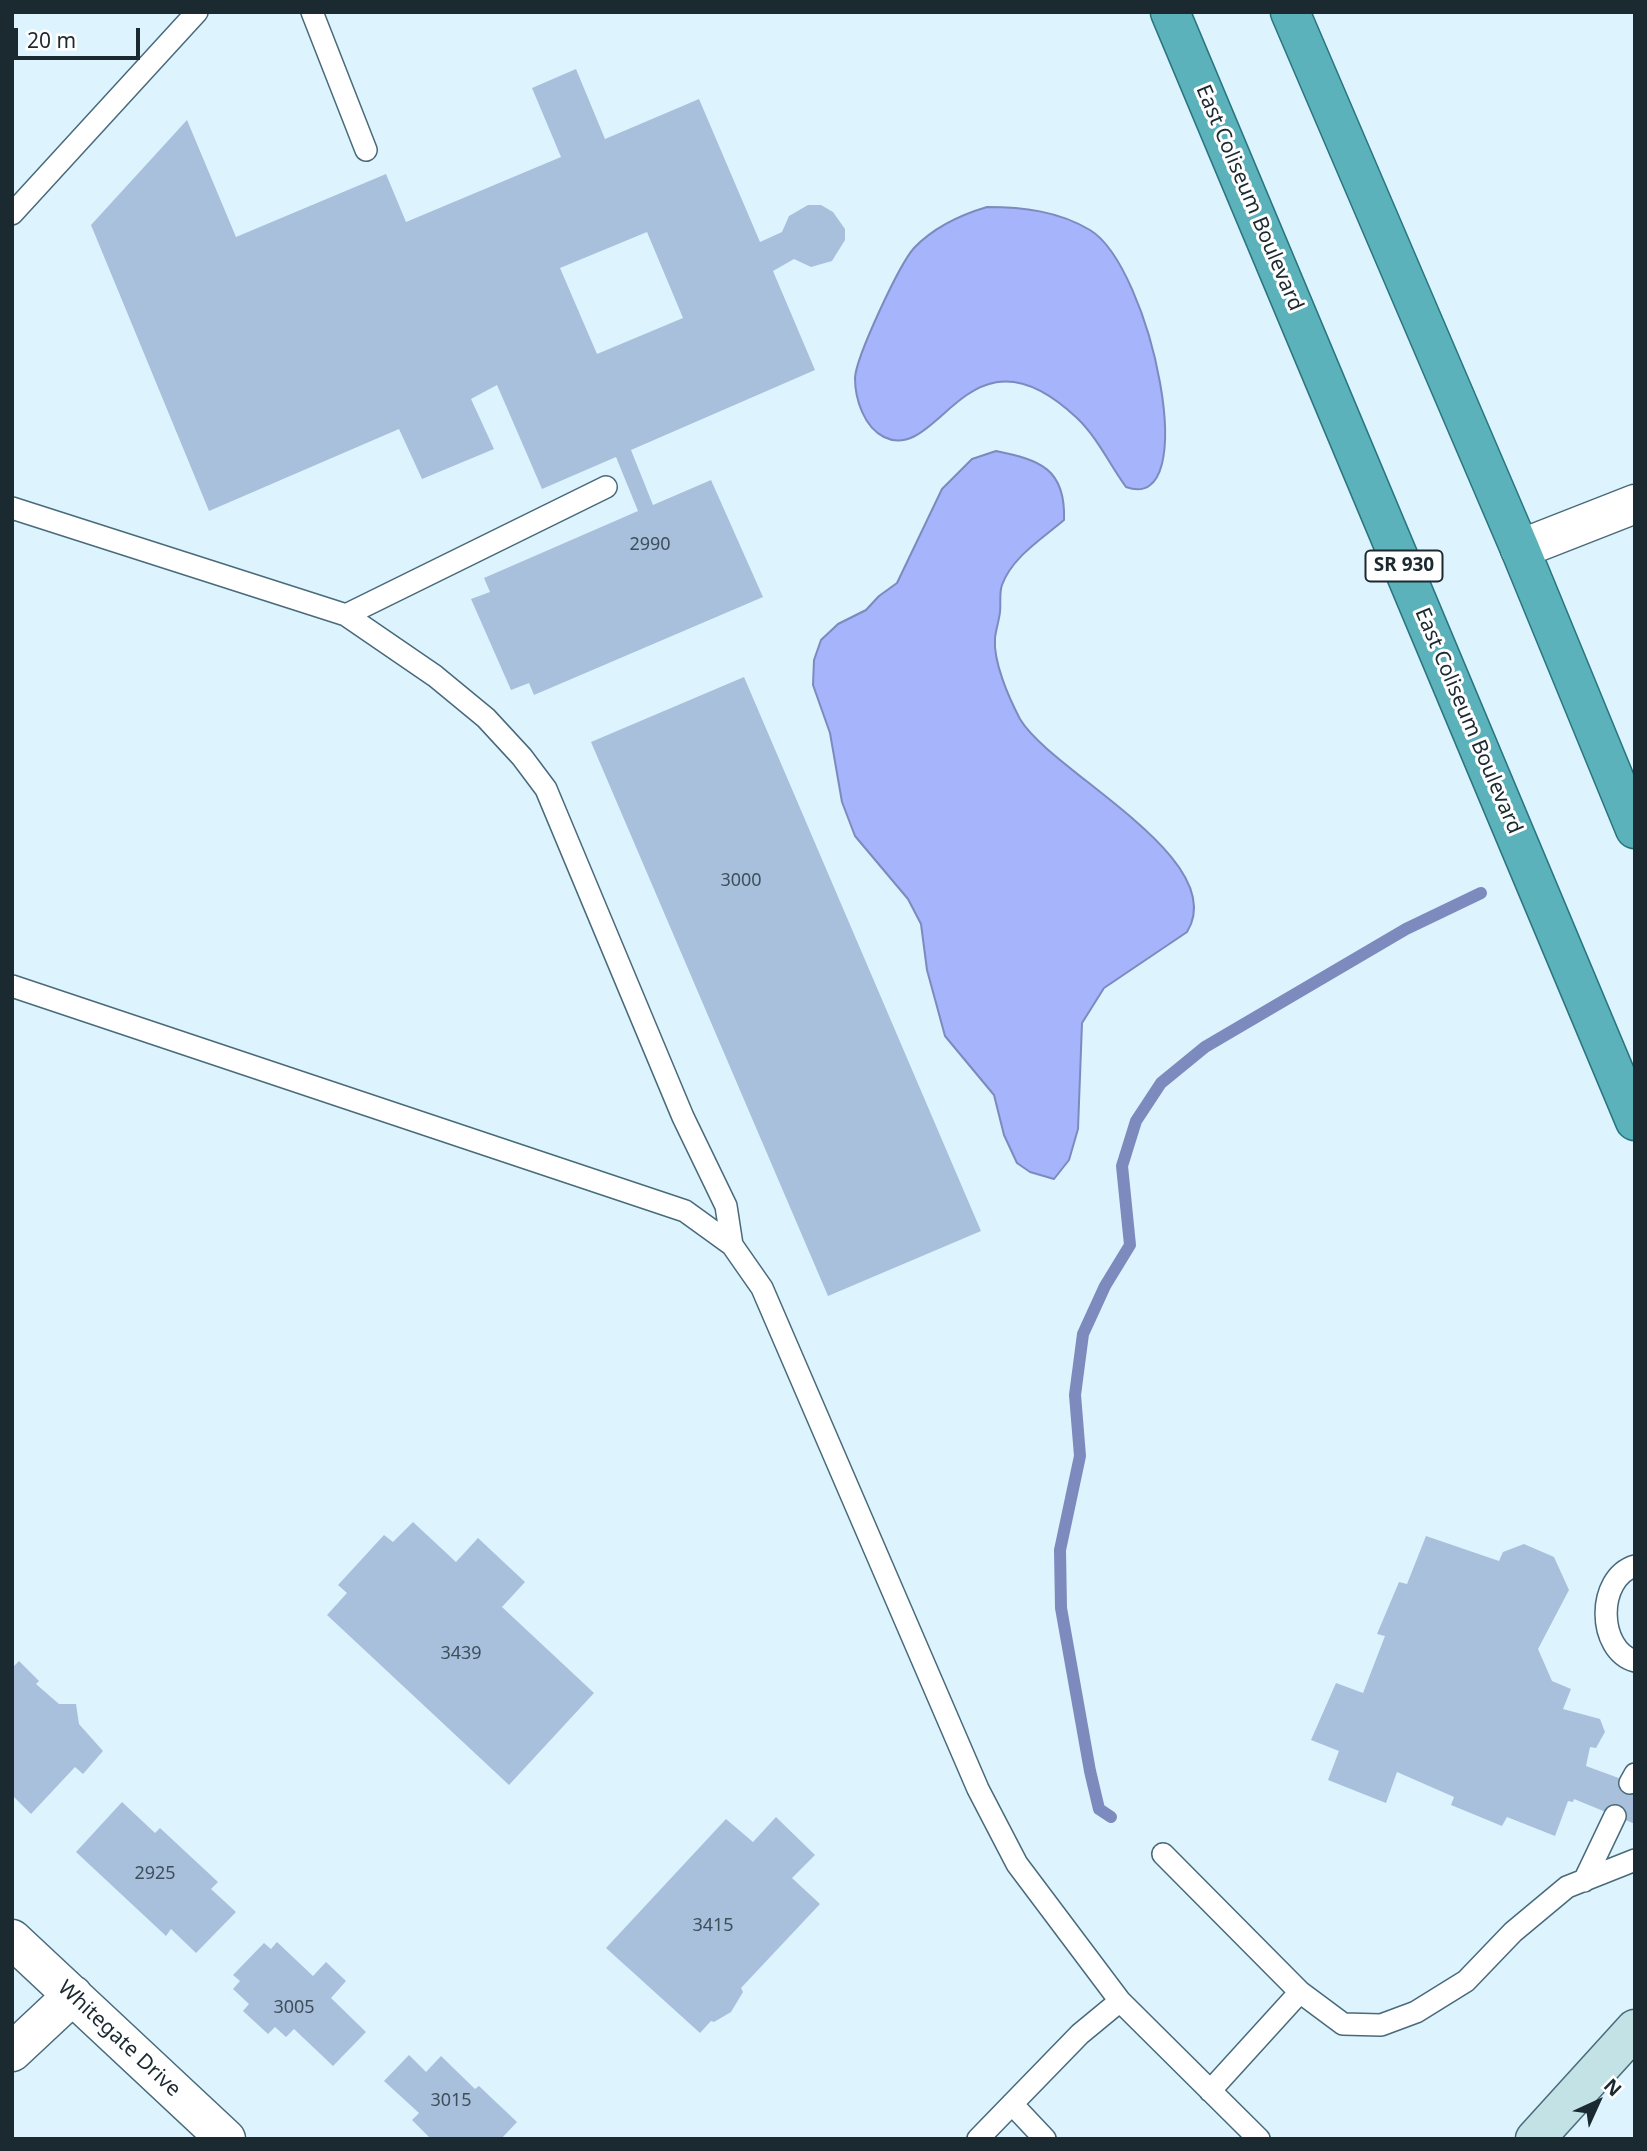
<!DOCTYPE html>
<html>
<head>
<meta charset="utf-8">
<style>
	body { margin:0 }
	#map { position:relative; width:1647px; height:2151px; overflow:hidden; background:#ddf3fe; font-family:"Noto Sans",sans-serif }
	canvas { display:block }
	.frame { position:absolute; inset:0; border:14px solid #1b2930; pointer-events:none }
	.north { position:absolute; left:1563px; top:2067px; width:70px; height:70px; -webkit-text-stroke:5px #fff; paint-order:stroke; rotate:45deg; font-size:19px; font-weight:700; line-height:28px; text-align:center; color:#1b2930 }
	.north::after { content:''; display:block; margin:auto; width:24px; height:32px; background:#1b2930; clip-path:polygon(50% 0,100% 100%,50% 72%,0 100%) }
	.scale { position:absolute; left:14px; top:28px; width:126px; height:32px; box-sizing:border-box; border:4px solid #1b2930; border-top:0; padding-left:9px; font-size:21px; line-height:24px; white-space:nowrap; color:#1b2930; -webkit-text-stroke:5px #fff; paint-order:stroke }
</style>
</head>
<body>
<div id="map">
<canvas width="1647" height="2151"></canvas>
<div class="frame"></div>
<div class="north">N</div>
<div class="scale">20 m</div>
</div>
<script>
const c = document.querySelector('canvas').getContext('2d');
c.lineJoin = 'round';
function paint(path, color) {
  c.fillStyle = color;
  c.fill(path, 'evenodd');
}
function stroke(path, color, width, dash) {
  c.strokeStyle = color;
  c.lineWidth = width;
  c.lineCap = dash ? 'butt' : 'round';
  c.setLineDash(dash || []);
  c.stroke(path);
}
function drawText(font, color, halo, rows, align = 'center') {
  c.font = font + ' "Noto Sans",sans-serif';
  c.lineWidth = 6;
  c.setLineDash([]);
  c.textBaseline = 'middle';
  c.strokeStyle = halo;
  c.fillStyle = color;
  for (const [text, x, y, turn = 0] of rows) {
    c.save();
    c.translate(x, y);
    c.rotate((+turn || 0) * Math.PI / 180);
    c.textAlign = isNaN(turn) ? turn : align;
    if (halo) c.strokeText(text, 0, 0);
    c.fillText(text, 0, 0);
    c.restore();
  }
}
const water = new Path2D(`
	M987 207C1023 207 1058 211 1090 230 1151 267 1204 516 1126 487 1110 465 1097 437 1077 418 968 315 940 465 884 437 864 427 855 399 855 378 856 357 899 265 914 248 934 227 960 215 987 207Z
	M996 451C1039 460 1066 468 1064 520 1043 538 1012 557 1002 585 999 593 1001 604 1000 612 999 621 996 629 995 638 993 662 1009 698 1020 719 1051 772 1232 859 1187 932L1104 988 1082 1023 1078 1129 1069 1160 1054 1179 1030 1172 1017 1163 1004 1135 994 1095 945 1036 927 970 921 924 908 899 855 836 842 802 830 733 813 685 814 660 821 640 838 624 866 610 879 596 897 583 942 489 972 459Z`);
paint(water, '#a5b4fb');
stroke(water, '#7c8abe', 2);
stroke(new Path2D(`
	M1111 1817 1099 1809 1090 1771 1061 1608 1060 1550 1080 1456 1075 1395 1083 1334 1105 1286 1130 1245 1122 1166 1136 1121 1161 1083 1205 1047 1406 929 1481 893`), '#7c8abe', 12);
paint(new Path2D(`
	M576 69 605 139 699 99 760 242 782 232 789 216 808 205H821L833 212 845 229V240L832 261 811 267 794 259 773 271 815 370 631 450 653 505 711 480 763 597 534 695 529 683 511 690 471 599 490 592 484 578 638 511 616 457 542 489 497 385 471 399 494 449 422 479 399 429 209 511 91 225 187 120 236 237 386 174 406 222 561 157 532 88ZM647 232 683 318 597 354 560 268Z
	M744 677 981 1231 828 1296 591 742Z
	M413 1522 456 1562 478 1538 525 1582 502 1607 594 1693 509 1785 327 1615 347 1593 338 1585 384 1535 393 1542Z
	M1426 1536 1499 1561 1503 1552 1524 1544 1554 1557 1569 1590 1538 1649 1552 1681 1571 1689 1563 1709 1600 1719 1605 1732 1596 1748 1590 1747 1586 1766 1635 1784V1824L1574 1799 1573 1802 1568 1801 1555 1836 1507 1817 1502 1826 1451 1805 1454 1797 1397 1772 1386 1803 1328 1780 1339 1751 1311 1740 1336 1683 1363 1693 1385 1636 1377 1634 1399 1582 1407 1584Z
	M19 1661 39 1681 36 1684 59 1704H76L79 1724 103 1751 83 1774 75 1767 31 1814 12 1795V1668Z
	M122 1802 155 1833 160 1828 218 1882 211 1889 236 1912 196 1953 171 1929 166 1936 76 1852Z
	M776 1817 815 1855 792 1878 820 1904 741 1988 743 1992 731 2012 714 2022 711 2021 700 2033 606 1948 726 1819 753 1842Z
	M277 1942 313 1976 326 1962 346 1981 331 1998 366 2032 333 2066 294 2029 286 2037 275 2027 268 2034 243 2011 249 2004 233 1989 240 1981 233 1975 264 1943 271 1949Z
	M409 2055 426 2072 441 2056 475 2089 479 2086 517 2122 501 2139H431L412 2120 419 2113 384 2081Z`), '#a8c0dc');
const service = new Path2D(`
	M312 12 366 150
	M12 214 197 12
	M12 508 346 615 435 676 486 718 522 757 546 789 683 1117 726 1206 732 1245
	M346 615 606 487
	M12 986 685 1211 732 1245 762 1288 978 1789 1017 1864 1120 2001 1259 2139
	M1635 1566C1596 1578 1597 1650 1635 1661
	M1630 1783 1635 1774
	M1163 1854 1300 1992 1343 2024 1381 2025 1416 2012 1466 1981 1513 1932 1567 1887 1635 1860
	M1584 1881 1615 1816
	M1210 2091 1300 1992
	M1012 2104 1045 2139
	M978 2139 1080 2034 1120 2001`);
const minor = new Path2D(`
	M1520 549 1635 504
	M12 1939 226 2139
	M12 2052 73 1995`);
const secondary = new Path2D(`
	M1535 2139 1635 2029`);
const trunk = new Path2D(`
	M1170 12 1635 1121
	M1290 12 1520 549 1635 829`);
stroke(service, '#486a7a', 24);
stroke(minor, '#486a7a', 41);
stroke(secondary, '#486a7a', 41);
stroke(trunk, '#2a757f', 41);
stroke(service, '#fff', 21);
stroke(minor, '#fff', 38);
stroke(secondary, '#c2e2e5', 38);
stroke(trunk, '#5bb2ba', 38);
drawText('18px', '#3e4f5b', null, [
	["2990",650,545],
	["3000",741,881],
	["3439",461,1654],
	["2925",155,1874],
	["3415",713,1926],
	["3005",294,2008],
	["3015",451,2101]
]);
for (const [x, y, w] of [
	[1404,566,77]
]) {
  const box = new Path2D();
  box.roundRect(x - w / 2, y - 15.5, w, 31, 5);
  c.fillStyle = '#fff';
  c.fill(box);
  stroke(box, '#1b2930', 2);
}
drawText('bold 19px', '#1b2930', null, [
	["SR 930",1404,566]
]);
drawText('21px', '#1b2930', '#fff', [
	["East Coliseum Boulevard",1249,198,67],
	["East Coliseum Boulevard",1468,721,67],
	["Whitegate Drive",119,2039,43]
]);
</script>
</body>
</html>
